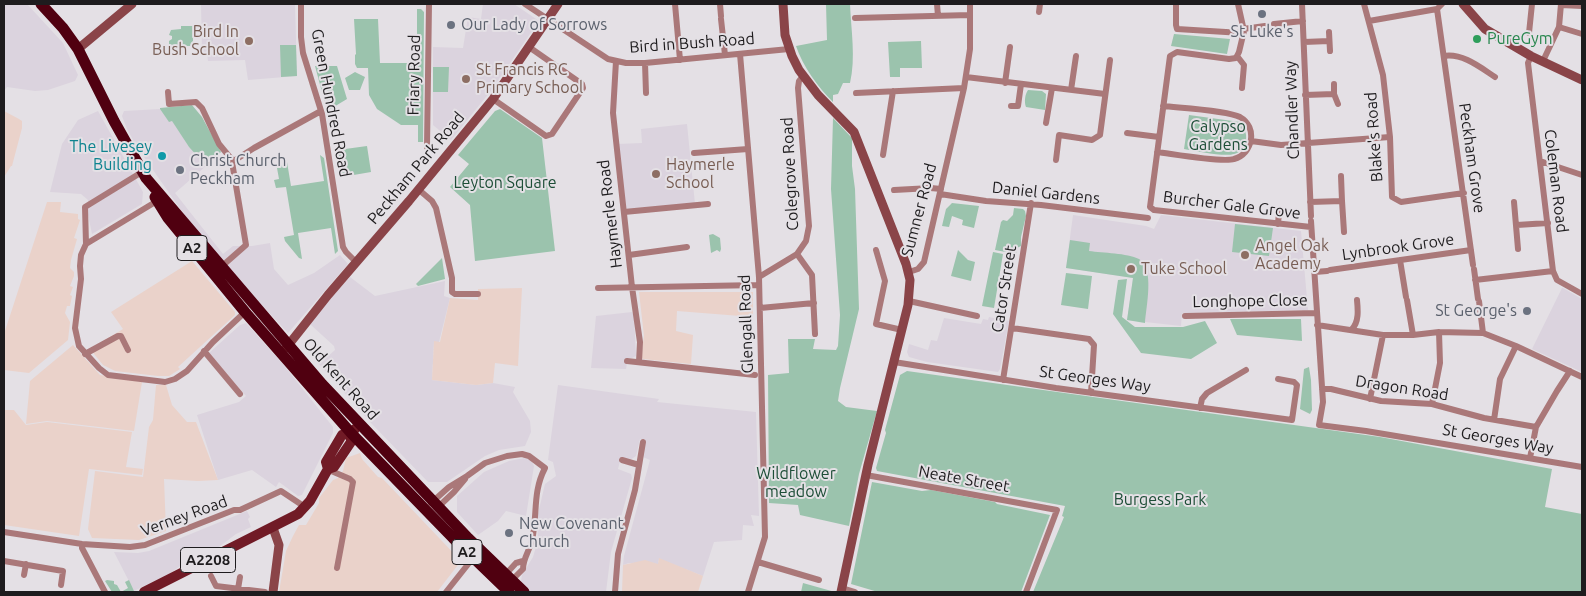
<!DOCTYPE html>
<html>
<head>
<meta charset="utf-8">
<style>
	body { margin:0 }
	#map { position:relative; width:1586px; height:596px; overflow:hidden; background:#e4e0e5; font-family:Ubuntu,sans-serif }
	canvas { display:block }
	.frame { position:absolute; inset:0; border:5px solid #1e1c1e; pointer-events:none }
</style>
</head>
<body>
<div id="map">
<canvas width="1586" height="596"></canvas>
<div class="frame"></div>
</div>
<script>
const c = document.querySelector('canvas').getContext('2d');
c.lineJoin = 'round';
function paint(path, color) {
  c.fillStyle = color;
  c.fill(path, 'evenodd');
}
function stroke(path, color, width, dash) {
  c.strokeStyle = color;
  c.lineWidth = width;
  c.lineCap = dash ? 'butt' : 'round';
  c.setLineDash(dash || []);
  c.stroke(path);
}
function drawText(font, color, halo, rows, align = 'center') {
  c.font = font + ' Ubuntu,sans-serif';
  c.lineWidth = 4;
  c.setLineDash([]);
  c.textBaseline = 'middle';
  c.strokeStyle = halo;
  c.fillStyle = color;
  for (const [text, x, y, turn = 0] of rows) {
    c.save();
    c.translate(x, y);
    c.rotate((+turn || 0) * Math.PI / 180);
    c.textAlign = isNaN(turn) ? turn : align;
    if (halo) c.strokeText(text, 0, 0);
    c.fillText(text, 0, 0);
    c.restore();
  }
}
paint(new Path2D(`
	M4 4H27L63 43 78 75 75 81 48 90 35 91 7 87 4 91Z
	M201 4H295L297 76 248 80 245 60 208 61 207 52H202Z
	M483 4H514L539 21 490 92 451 140 433 125V47L463 48 468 17 481 19Z
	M160 109 169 121 172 120 189 147 206 166 175 193 223 254 233 246H252L270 243 274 269 288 285 314 273 340 255 348 264 288 333 225 266 195 230 137 147 127 129 122 116 124 111Z
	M98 111 143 192 142 204 92 234 87 210 88 200 81 194 50 192 62 144 78 120Z
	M687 124 695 204 625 212 617 144 642 143 641 129Z
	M1073 215 1146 226 1154 229 1161 215 1301 231 1308 310 1182 313 1181 326 1127 320 1133 278 1066 268Z
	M350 277 375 296 445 281 444 296 450 298 439 342H434L432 380 476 385 493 383 515 387 513 392 530 421 531 432 525 446 499 450 485 456 447 482H428L371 423 319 364 335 350 334 346 311 325 310 320Z
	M1562 288H1563L1582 299V372L1532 349Z
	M632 312 634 315 636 356 632 358H628L626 369 591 368 596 316Z
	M989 317 1009 321 1000 369 998 372 927 362 909 357 907 352 909 344 928 350 931 340 937 341 944 318 981 324 983 319 988 320Z
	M246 323 282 363 333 427V433L302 495 298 496 279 482 276 487 252 470 218 480 197 415 239 402 246 396 209 353 240 325Z
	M558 385 659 399 657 402 756 412 759 516 751 515 754 526 743 525 742 540 714 542 703 576 659 559 658 564 629 563 623 565 624 556 650 460 643 457 645 440 640 439 636 456 630 460 621 457 618 469 631 474 632 478 611 552 606 592H529L521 581 522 575 533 557 538 540 537 518 545 484 556 476 553 462 548 460Z
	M524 458 531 460 534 466 526 516 506 511 498 521 478 535 457 512V496L484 472 509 461Z
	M247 511 250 517 248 519 251 527 236 534 211 553 190 559 169 574 134 591 114 552 138 553 149 551Z`), '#dbd3de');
paint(new Path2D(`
	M4 111 19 119 22 121V128L12 166H11L4 177Z
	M47 202H61L60 212 78 214V219L80 220 74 238 77 239 71 260 70 268 74 272V276L70 286 73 287 70 295 72 296 70 306H67L65 313 70 322 68 340 29 373 4 370V334Z
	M192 261 235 312V315L178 367 180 369 169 376H158L115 371 103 365 90 349 123 329 111 312Z
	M522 288 518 366 495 363 493 383 476 385 432 380 434 341 440 342 450 298 478 300V289Z
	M639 292H753V317L677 311 676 331 693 335 691 364 643 359 641 357 644 336Z
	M73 345 100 375 142 382 134 431 47 421 26 424 30 381Z
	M156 385H166L172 405 187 422H196L218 480 198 481 164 479 166 531 139 540 92 538 88 529 95 471 143 477 149 427 153 420Z
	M4 410H14L26 425 47 422 132 432 126 467 143 469 142 475 89 469 79 536 4 525Z
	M360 453 362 459 378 477 382 478 461 561 437 592H279L286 551 293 536 299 525H306L319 503V498L333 480 338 478 343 471 346 458Z
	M659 558 703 576 698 592H622L623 565 645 560 658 564Z`), '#ead2ca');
paint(new Path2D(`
	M826 4H850C851 30 856 58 850 83H843L838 94 833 95V102C818 87 803 67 796 46L827 40Z
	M417 9H421L424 12 423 142H418V125H401L377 109 369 95 368 68H357L355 64V55L356 54 354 19H378L380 63H417Z
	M181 26H195V32L193 34V41L191 43V46H169V41L172 39V36L169 35 171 30 181 29Z
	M1174 34 1230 39 1227 54 1171 46Z
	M921 41 922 68H900V77H890L888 42Z
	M280 45H296L297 76 281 77Z
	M315 66H337L347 99 327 111Z
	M433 67H449L448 92H433Z
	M355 72 365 77 360 90H349L345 78Z
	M1028 90 1042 91 1046 94 1045 110 1026 107C1024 102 1025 94 1028 90Z
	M192 105 202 117 221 152 206 166 189 147 172 121 169 122 160 109V108Z
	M500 109 542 138 555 251 475 261 470 205 450 187 469 164 458 155 495 111Z
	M1189 115 1240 122C1245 128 1248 136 1245 144 1243 149 1239 153 1234 154 1225 157 1195 151 1184 149Z
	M833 118 852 138V166L855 189 859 309 840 388 838 401 846 407 877 411 859 474 849 526 800 515 798 505 769 503 768 375 789 373 788 339H815L813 349 836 350 838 346 840 315 831 189Z
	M367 146 371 172 342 177 338 150Z
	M320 155 324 158 338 251 335 254 331 228 298 233 302 259 299 258 285 241 284 237 294 235 286 187 276 188 274 180 279 179 277 168 287 162 291 186 324 181Z
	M952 203 979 206 974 228 962 225 963 220 952 216 949 227 942 226 946 209Z
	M1014 208 1023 209 1025 211 1026 216 1021 237V246L1017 248 1016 254 995 250 1001 222 1003 220 1007 221 1013 215Z
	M1235 224 1273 228 1269 256 1232 252Z
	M713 234 720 238 721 249 720 252 717 250 711 253 709 235Z
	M1070 240 1090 243 1089 251C1103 253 1127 253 1139 259 1155 268 1146 307 1145 323L1127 320 1133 278 1066 268Z
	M958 250 968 260 975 262 971 281 951 276Z
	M993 252 1003 254 994 308 982 306Z
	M442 258 445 279 418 286 416 284Z
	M1066 273 1092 276 1088 309 1061 305Z
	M1127 279 1122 317 1135 327H1183L1205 321 1217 343 1191 359 1141 353 1113 314 1118 280Z
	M1230 319H1301L1302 341 1237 335Z
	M1309 367 1311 380 1312 410 1310 414 1300 409 1304 369Z
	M907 371 1380 437 1552 469 1545 507 1582 514V592H1033L1064 517 1062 516 1065 506 877 471 876 468 886 433 885 430 900 375Z
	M872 482 922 491 931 490 995 502 997 504 1050 515 1021 592H878L851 584Z
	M107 580 114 581V584L117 585 121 592 128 588 125 582 129 580 134 591 131 592H112L105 581Z
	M803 583 835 592H801Z`), '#9bc3ad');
stroke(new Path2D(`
	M301 4V37L303 53 322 114 343 247 346 252 356 262
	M525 4 608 59 626 63H645L789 49
	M675 4 680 60
	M720 4 721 16
	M937 4 938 16
	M1176 4V25L1177 29 1242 33
	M1238 4 1244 31 1239 52 1236 58 1229 59 1177 52 1170 56 1150 207 1154 210 1311 227
	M1302 4 1311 216
	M1364 4 1383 75 1390 137 1392 197 1401 202 1464 193
	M1442 4 1437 9 1473 265
	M1561 5 1582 6
	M1039 12 1040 4
	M855 18 970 15
	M721 19 725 55
	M1369 21 1437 9
	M1274 24 1303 21
	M1559 27 1582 34
	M1243 29 1265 26
	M1329 32 1330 51
	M1529 33 1532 4
	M1304 42 1329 41
	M740 54 759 277 765 537 748 592
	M1237 56 1244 65 1242 88
	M1444 56C1463 53 1481 68 1495 77
	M1531 56 1528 63 1553 271 1557 280 1582 294
	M616 61 613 113 632 287 640 342 639 362
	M1543 61 1559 27 1561 4
	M645 63 646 93
	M966 77 1105 94
	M1005 83 1010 47
	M1334 84V94L1338 104
	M1071 90 1076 56
	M168 92 169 104 196 102 202 108 219 144 233 161
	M856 93 964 88
	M1305 95 1334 94
	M493 99 546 136 552 134 583 88 582 84 529 47
	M1011 106H1018L1021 84
	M1046 123 1052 88
	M1127 133 1159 137
	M1251 141 1281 145 1390 137
	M427 147 429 4
	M1157 152C1173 154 1222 163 1234 159 1253 154 1258 127 1240 117 1226 110 1181 108 1163 106
	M694 153 748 149
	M883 155 893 91
	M1056 160 1059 135 1092 140 1100 135 1110 60
	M1540 161 1582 175
	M142 172 85 207 86 244 81 255 80 266 81 279 75 328 79 346 99 368 108 375 157 381 165 382 175 379 187 371 213 342 245 312
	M418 189 432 201 436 208 452 278V292L455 294H478
	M894 190 931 188 941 189
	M940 194 986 201 1041 205 1148 218
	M1342 201 1344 232
	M1310 202 1342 201 1341 176
	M1514 202 1518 249
	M624 212 708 204
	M1311 221 1323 402 1319 425 1366 431 1582 467
	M1278 224 1279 212
	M1517 225 1548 223
	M86 244 157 201
	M876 250 885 281 876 324 902 330
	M797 254 812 275 815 334
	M629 255 687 247
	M1400 260 1406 297
	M221 267 246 245 232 162 254 148 321 111
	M1474 269 1478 299
	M1330 270 1471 250
	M909 272 918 269 924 262 964 88 970 49V4
	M1315 272 1327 271
	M759 277 797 254 806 241 809 226 798 88 799 81 803 76
	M1475 280 1553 271
	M598 288 759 285
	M1407 300 1413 335
	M909 301 977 316
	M1479 301 1483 333
	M760 308 814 303
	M1185 316 1316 313
	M1317 325 1383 335H1413L1439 332 1483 333 1516 346 1582 377
	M1012 328 1089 339 1094 345 1091 393
	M1352 329C1359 322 1358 310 1357 300
	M204 351 240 394
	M85 354 118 336H121L128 350
	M627 361 755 375
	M894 362 1056 388 1292 420 1297 385 1294 382 1278 379
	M1003 380 1031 203
	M1322 389H1331L1381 401 1432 404 1484 418 1536 427
	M1370 399 1383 335
	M1432 404 1440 363 1439 332
	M1200 408 1202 399 1207 393 1246 370
	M1494 420 1500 379 1516 346
	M1530 458 1536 427 1557 391 1570 371
	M622 460 639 465
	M329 470 350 479 353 482 337 568
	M866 475 1057 510 1026 592
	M431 503 449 487 467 476 485 463 507 456 522 454 529 456 545 468C532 493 538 514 532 540 530 550 523 558 523 569L510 582
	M437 508 454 492 465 479
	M4 532 82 544 130 547 145 545 234 510H240L281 491 305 507
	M82 544V548L105 592
	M4 561 63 571 61 585
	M758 562 819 580
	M24 575 26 564
	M505 575 516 563 523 561
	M211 576 216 586 265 592
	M842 588 855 592
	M238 589 240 577
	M446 592 473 558
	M615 592 618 554 635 490 643 442`), '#aa7879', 6);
stroke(new Path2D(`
	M783 4 785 35 792 56 799 70 818 95 854 132 906 264 910 280 908 305 868 465 841 592
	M1463 4 1485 29 1531 56 1582 80
	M78 49 132 4
	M286 348 328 295 409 201 493 99 558 4
	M273 528 279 545 273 592`), '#8a4448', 9);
stroke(new Path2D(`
	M328 469 326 462 342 435 351 433 355 429
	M144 592 298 514 310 501 328 469 334 467 351 442V433`), '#711b26', 10);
stroke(new Path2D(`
	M41 4 63 28 78 49 114 121 146 178 322 384 468 538 524 592
	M155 197 168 218 245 312 351 433 453 538 509 592`), '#500010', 11);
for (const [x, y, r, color] of [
	[1262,14,5,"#6b7280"],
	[451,25,5,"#6b7280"],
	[1477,39,5,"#2e9e5b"],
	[249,41,5,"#8d6e63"],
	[466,79,5,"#8d6e63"],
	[162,156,5,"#0f9aa8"],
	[180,170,5,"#6b7280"],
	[656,174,5,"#8d6e63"],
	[1245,255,5,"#8d6e63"],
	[1131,269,5,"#8d6e63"],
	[1527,311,5,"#6b7280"],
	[509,533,5,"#6b7280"]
]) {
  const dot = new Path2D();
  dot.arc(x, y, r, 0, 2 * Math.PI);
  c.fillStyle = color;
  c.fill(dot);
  stroke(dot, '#e4e0e5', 2);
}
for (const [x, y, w] of [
	[192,248,30],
	[467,552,30],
	[208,560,55]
]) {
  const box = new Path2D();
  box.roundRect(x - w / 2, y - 12.5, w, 25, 4);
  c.fillStyle = '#e4e0e5';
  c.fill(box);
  stroke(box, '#1e1c1e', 1);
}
drawText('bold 15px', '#1e1c1e', null, [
	["A2",192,248],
	["A2",467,552],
	["A2208",208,560]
]);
drawText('16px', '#5b616d', '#e4e0e5', [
	["Our Lady of Sorrows",461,25],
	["St Luke's",1262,32,"center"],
	["Christ Church",190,161],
	["Peckham",190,179],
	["St George's",1517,311,"right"],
	["New Covenant",519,524],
	["Church",519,542]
], 'left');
drawText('16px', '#785e54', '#e4e0e5', [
	["Bird In",239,32,"right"],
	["Bush School",239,50,"right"],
	["St Francis RC",476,70],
	["Primary School",476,88],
	["Haymerle",666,165],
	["School",666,183],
	["Angel Oak",1255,246],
	["Academy",1255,264],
	["Tuke School",1141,269]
], 'left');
drawText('16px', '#27864d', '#e4e0e5', [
	["PureGym",1487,39]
], 'left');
drawText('16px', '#1e1c1e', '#e4e0e5', [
	["Bird in Bush Road",692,43,-4],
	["Friary Road",414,75,-89],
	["Green Hundred Road",331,103,79],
	["Chandler Way",1292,110,-92],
	["Blake's Road",1374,137,-94],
	["Peckham Grove",1472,158,82],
	["Peckham Park Road",416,168,-50],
	["Colegrove Road",790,174,-93],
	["Coleman Road",1556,181,83],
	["Daniel Gardens",1046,193,6],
	["Burcher Gale Grove",1232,205,7],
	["Sumner Road",919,210,-75],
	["Haymerle Road",610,214,-97],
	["Lynbrook Grove",1398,247,-8],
	["Cator Street",1004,289,-81],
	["Longhope Close",1250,301,-1],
	["Glengall Road",746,324,-92],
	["Old Kent Road",341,379,48],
	["St Georges Way",1095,379,8],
	["Dragon Road",1402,388,9],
	["St Georges Way",1498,439,10],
	["Neate Street",964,479,10],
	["Verney Road",184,516,-20]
]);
drawText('16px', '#1d4e37', '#e4e0e5', [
	["Calypso",1218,127],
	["Gardens",1218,145],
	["Leyton Square",505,183],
	["Wildflower",796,474],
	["meadow",796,492],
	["Burgess Park",1160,500]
]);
drawText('16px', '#0d838f', '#e4e0e5', [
	["The Livesey",152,147],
	["Building",152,165]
], 'right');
</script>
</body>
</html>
